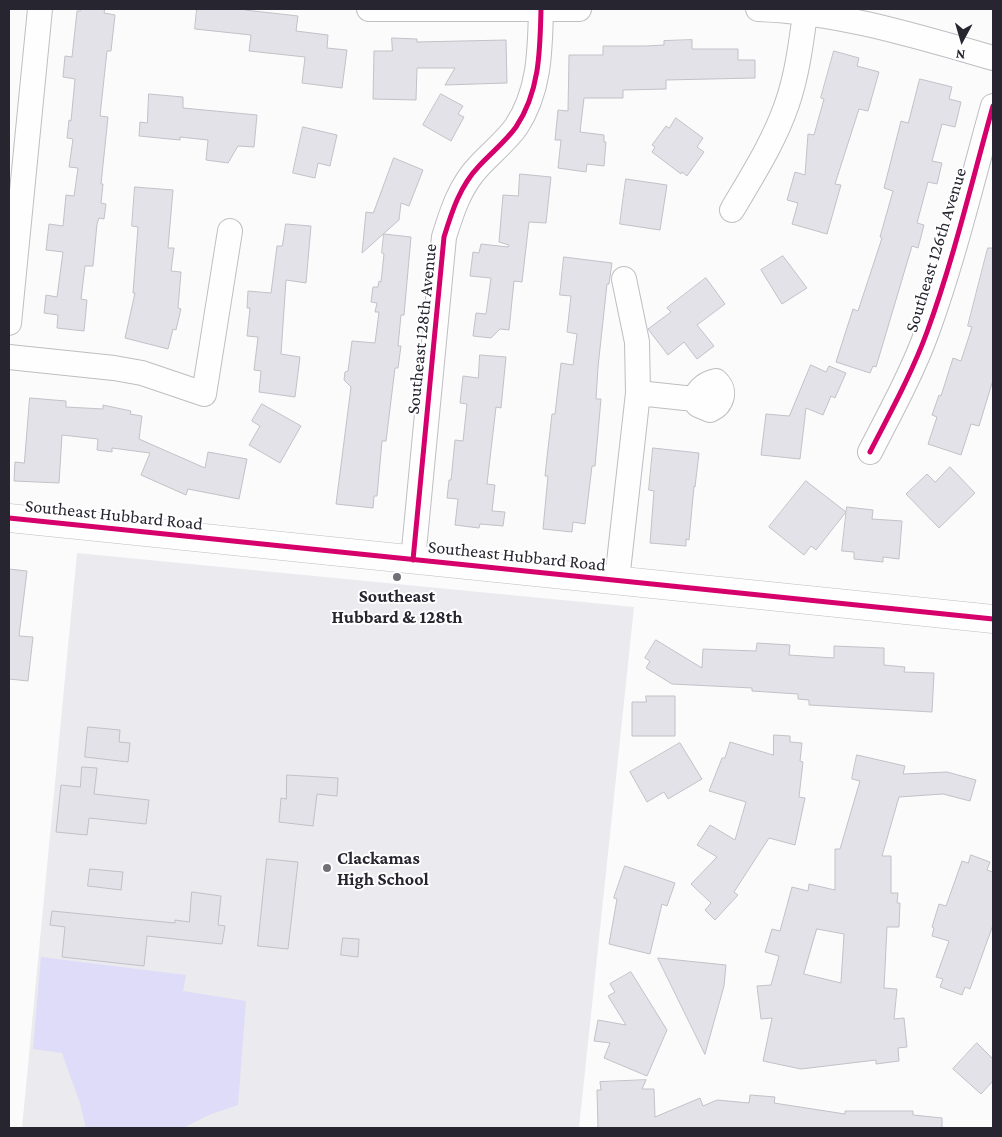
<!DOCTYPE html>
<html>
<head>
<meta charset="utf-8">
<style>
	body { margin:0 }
	#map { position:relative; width:1002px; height:1137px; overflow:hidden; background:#fbfbfb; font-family:"Crimson Pro",serif }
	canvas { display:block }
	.frame { position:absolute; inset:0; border:10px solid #262530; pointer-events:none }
	.north { position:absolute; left:937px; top:15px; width:50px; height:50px; -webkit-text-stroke:4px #fff; paint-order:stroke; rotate:186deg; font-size:14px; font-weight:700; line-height:20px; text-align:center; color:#262530 }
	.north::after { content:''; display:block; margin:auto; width:18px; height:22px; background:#262530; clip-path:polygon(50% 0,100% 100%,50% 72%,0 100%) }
</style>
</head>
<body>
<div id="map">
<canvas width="1002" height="1137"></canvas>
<div class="frame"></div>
<div class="north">N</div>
</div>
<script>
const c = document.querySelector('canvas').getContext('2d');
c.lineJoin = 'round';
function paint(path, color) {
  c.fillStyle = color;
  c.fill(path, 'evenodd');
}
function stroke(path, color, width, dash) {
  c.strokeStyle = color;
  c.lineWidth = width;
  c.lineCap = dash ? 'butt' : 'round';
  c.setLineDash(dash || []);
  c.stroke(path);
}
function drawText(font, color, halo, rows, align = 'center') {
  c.font = font + ' "Crimson Pro",serif';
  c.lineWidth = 4;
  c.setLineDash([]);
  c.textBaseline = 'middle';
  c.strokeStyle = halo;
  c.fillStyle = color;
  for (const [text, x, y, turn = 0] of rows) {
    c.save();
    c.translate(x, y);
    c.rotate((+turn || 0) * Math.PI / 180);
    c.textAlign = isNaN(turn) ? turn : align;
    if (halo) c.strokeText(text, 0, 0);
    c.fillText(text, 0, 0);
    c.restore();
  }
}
paint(new Path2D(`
	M77 553 634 607 579 1128H22Z`), '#eaeaef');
paint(new Path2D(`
	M41 957 186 975 183 991 246 1001 238 1105 211 1114 183 1128H86L80 1103 62 1053 33 1049Z`), '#dedcf8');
const building = new Path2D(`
	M80 9H105L104 13 115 15 111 51H107L100 116 108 117 101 184H103L101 203 106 204 104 219 99 218 97 224 93 266H85L81 299 87 300 84 331 57 328 58 315 44 313 46 295 57 297 63 252 46 250 49 224 63 226 66 195 74 196 78 168 69 167 73 139 67 138 69 120 71 121 75 79 63 77 65 56 72 57 77 11H80Z
	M197 9H245V10L298 16 296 31 328 35 327 48 347 50 342 88 302 83 305 57 249 51 251 35 195 29Z
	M392 38 417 39V42L506 40 507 83 445 85 455 68H417L416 100 373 99 374 51H392Z
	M692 40V49H738V60H755V78L666 80V89L623 90V98H584L580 132 604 135V142H606L604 166 587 164 586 172 558 168 561 140H555L558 110 568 111 569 55H603V46H646L664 45V41Z
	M834 51 859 58 857 66 879 72 868 111 859 109 835 184 841 185 827 234 792 224 798 203 787 200 795 172 805 175 808 134 814 135 824 99 821 98Z
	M920 79 952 87 949 99 961 102 955 127 942 124 932 161 942 163 937 184 928 182 917 223 924 225 918 248 912 246 876 367 873 366 870 373 836 362 853 309 858 311 882 238 880 237 893 191 884 188 901 121 908 123Z
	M149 94 183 97V108L257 115 254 147 238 146 228 163 206 160 208 140 180 137V140L139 136 140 122 147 123Z
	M441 94 463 106 458 114 464 117 451 141 423 125Z
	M676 118 703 138 697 147 704 152 687 176 682 172 681 174 652 152 655 147 652 145 666 126 669 128Z
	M303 127 337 135 330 166 318 163 315 178 293 173Z
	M394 158 423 170 409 206 401 203 399 220 362 253 366 212 373 213Z
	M520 174 551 177 546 223 529 222 522 282 514 281 509 330 500 329 491 338 473 336 476 313 486 314 491 278 470 276 473 252 479 253 481 244 508 247 509 245 499 242 503 195 518 196Z
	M626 179 667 185 660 230 620 224Z
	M135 187 173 190 168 248H174L171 271 181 272 178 308 181 309 176 330 173 329 168 349 125 338 135 293H133L138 227 132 226Z
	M286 224 311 226 306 283 286 280 281 354 300 357 295 397 259 392 261 371 254 370 258 337 247 336 250 308H247L248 291 271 293 277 246H282Z
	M384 234 411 237 404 315H401L398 346H401L398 368H395L386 441H382L377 496H374L373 508 336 504 351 387 344 380 345 372 348 371 352 341 375 343 379 312H375L377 303 371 302 373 287H378L379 281 381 282 384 254 382 253Z
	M988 248H993V380L979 426 971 424 961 455 928 444 937 417 932 415 939 395 941 396 953 358 961 361 972 327 968 326Z
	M783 256 807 288 782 304 761 270Z
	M564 257 612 263 609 284H607L598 367 596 399H601L595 466H592L585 524 573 522 572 532 543 529 548 476H545L546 466 552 414H555L561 363 573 365 577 334 567 332 571 296 560 295Z
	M706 278 725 304 697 325 714 346 697 359 684 342 668 355 648 329 671 312 667 308Z
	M480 355 506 357 501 408 496 407 487 484 495 485 492 511 505 512 503 526 480 524 479 528 455 525 458 499 447 498 449 480H451L455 440 463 441 467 404 460 403 463 376 478 378Z
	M811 365 826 372 829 366 846 373 835 398 831 396 823 415 806 408 800 459 761 455 766 414 789 416Z
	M30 398 66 401V407L103 409V405L131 411 130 414 142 416 139 439 205 468 208 452 247 459 239 499 188 489 186 495 141 475 150 453 112 448V452L97 450 98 439 62 435 59 483 14 481 15 462 24 463Z
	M262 404 301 426 280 463 249 445 260 426 252 421Z
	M653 448 699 453 695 487 694 486 689 540 686 539V546L650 543 654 491 649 490Z
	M950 467 975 493 939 528 906 494 927 474 935 482Z
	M806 481 846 512 816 550 811 546 804 555 769 527Z
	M847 507 873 510 872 519 902 521 899 559 883 557V562L854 559V552L842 551Z
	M9 569 27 571 19 636 33 637 28 681 9 679Z
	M656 640 702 668 703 649 756 651 757 643 790 645 789 655 834 658V646L884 648V665L905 667 904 672 934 673 932 712 809 705V700L798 699V694L752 691V688L672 684 646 668 650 661 645 658Z
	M646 696H675V736H632V702H646Z
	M88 727 120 730 119 742 130 743 128 762 85 757Z
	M774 735 790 736V742L802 743 800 761 803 762 799 797 805 798 795 845 769 838 734 892 738 895 715 920 705 910 711 903 691 884 717 857 697 845 710 825 735 840 746 802 709 791 722 758H725L730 742 773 755Z
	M680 743 702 779 668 799 664 792 647 802 630 772Z
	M857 755 905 766 903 774 947 772 976 780 970 801 943 794 899 797 882 856H891V893H898L897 903H900L899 927H887L884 988 897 989 894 1019 904 1018 907 1047 898 1048 899 1061 876 1064V1060L801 1069 763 1061 772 1018 761 1019 757 986 771 985 779 956 765 952 772 929 780 931 792 887 808 891 809 884 835 890V849H840L860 781 852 779ZM817 929 844 934 841 983 804 974Z
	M82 767 97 768 94 794 149 800 146 824 89 818 87 835 56 832 61 785 80 787Z
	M287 775 338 778 337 796 317 794 313 826 279 822 281 798 286 799Z
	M971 855 990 862 987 870 993 872V925L970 989 965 987 962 995 940 987 943 979 936 977 949 941 932 936 934 928 932 927 939 904 946 906 962 861 968 863Z
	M267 859 298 862 288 949 258 946Z
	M625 866 675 883 667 906 662 904 650 954 609 944 617 899 614 898Z
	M90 869 123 872 121 890 88 886Z
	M192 892 221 896 218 925 225 926 222 944 147 936 144 966 62 957 65 927 50 925 52 911 175 923V920L189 922Z
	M343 938 359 939 358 957 341 955Z
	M658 958 726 965 724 986 705 1054Z
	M631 972 667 1030 647 1076 604 1058 610 1043 594 1041 598 1020 626 1025 608 996 615 992 610 984Z
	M977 1043 993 1059V1081L981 1094 953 1069Z
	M646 1080 642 1089H654L655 1117 700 1098 703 1106 717 1100 749 1103 750 1095 775 1097 774 1103 845 1114V1111H913V1115L942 1118V1128H598L597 1090H601L600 1082Z`);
paint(building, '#e3e2e9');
stroke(building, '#c2c1c7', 1);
const minor = new Path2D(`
	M369 9H579
	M758 9C839 12 916 36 993 58
	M732 210C752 176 774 142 787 104 797 75 801 44 805 14
	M9 323 40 9
	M9 357 114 368 142 373 204 394 230 231
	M638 393 694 399 698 405 710 410C722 405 727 391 716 381 705 383 699 389 694 399
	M870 452C890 413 912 373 927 332 954 258 972 181 993 106
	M413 560 444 237C452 211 460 186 479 166 491 153 506 141 516 127 540 91 540 50 541 9
	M617 580 638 393 637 342 624 279`);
const major = new Path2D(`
	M9 518 993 619`);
stroke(minor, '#bebec3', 26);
stroke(major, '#bebec3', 29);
stroke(minor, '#fefefe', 24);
stroke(major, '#fefefe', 28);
stroke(new Path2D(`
	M870 452C890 413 912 373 927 332 954 258 972 181 993 106
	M9 518 993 619
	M413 560 444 237C452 211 460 186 479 166 491 153 506 141 516 127 540 91 540 50 541 9`), '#d6006c', 5);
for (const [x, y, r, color] of [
	[397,577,5,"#717077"],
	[327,868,5,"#717077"]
]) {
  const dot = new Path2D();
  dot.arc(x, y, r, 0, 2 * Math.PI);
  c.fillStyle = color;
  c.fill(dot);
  stroke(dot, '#fff', 2);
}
drawText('18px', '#262530', '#fff', [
	["Southeast 126th Avenue",936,250,-73],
	["Southeast 128th Avenue",422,329,-84],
	["Southeast Hubbard Road",114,515,6],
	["Southeast Hubbard Road",517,556,6]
]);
drawText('bold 18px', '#262530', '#fff', [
	["Southeast",397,596],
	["Hubbard & 128th",397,617],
	["Clackamas",337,858,"left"],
	["High School",337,879,"left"]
]);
</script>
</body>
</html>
